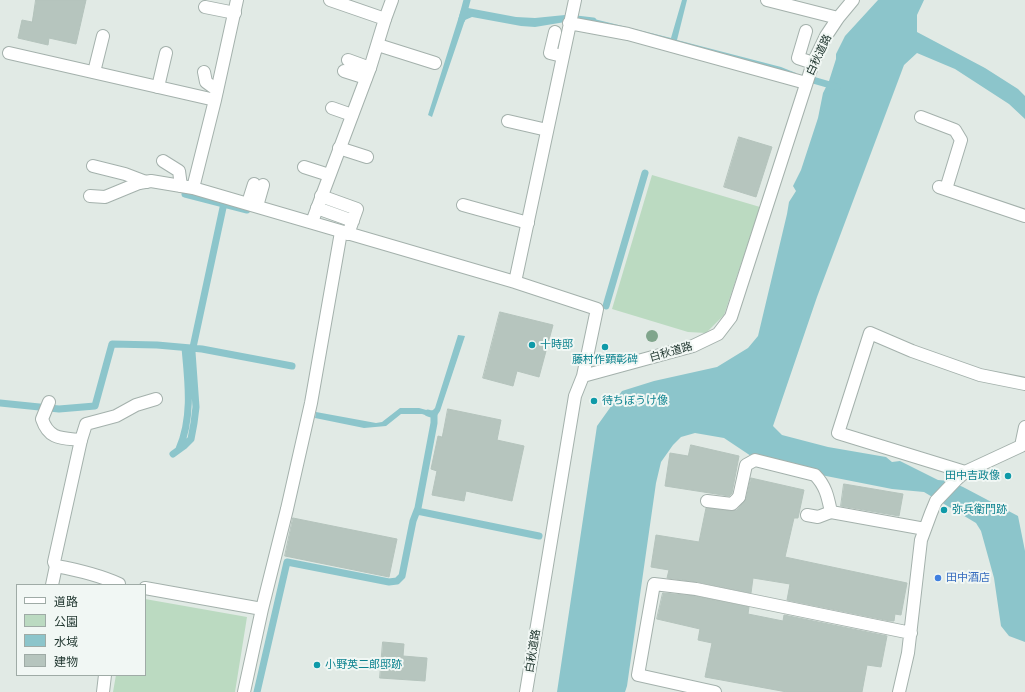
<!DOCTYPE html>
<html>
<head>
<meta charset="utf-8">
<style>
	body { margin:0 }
	#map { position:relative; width:1025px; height:692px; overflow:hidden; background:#e1eae5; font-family:Mulish,"Noto Sans JP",sans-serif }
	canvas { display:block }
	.legend { position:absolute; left:16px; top:584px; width:130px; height:92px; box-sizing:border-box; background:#f1f7f4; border:1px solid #9faba6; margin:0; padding:5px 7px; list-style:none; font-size:12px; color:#233932 }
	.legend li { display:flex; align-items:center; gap:8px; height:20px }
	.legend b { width:20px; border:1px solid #9faba6 }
</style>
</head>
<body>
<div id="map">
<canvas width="1025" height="692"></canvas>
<ul class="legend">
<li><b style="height:5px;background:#fff"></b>道路</li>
<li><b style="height:11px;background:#bbdac1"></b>公園</li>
<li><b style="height:11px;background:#8cc5cb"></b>水域</li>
<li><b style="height:11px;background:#b6c5be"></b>建物</li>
</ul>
</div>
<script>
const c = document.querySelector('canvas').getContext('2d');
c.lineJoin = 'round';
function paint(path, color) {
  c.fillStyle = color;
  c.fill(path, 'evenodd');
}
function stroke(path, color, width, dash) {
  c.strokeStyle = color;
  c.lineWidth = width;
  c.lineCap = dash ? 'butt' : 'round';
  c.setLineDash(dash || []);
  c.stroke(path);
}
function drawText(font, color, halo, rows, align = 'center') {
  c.font = font + ' Mulish,"Noto Sans JP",sans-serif';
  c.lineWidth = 4;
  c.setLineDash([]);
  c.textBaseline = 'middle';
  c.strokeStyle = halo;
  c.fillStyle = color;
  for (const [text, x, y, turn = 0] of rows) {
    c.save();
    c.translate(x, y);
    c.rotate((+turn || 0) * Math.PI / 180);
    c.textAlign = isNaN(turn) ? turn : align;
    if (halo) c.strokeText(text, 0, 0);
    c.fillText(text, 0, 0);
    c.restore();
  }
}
paint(new Path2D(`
	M652 175 760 207 724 315 706 333 688 332 612 309Z
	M145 599 247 617 235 692H113L116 675H145Z`), '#bbdac1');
paint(new Path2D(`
	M682 0H687L677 40 781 67 796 73V76L585 21 586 17 671 38Z
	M878 0H924L917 15V32L985 68 1018 89 1025 96V119L1009 104 955 69 917 53 904 65 817 297 773 426 782 435 828 447 886 457 892 462 900 461 938 480 949 481 963 487 1018 516 1025 551V642L1009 636 1001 626 994 578 981 531 976 523 924 492 892 489 821 475 754 458 724 438 695 433 681 437 673 445 661 462 656 483 627 686 625 692H557L597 426 622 391 654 381 717 367 748 348 758 336 787 214 789 202 796 191 793 186 801 170 818 118 823 93 829 81 836 59V54L845 36Z
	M468 8 516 17 535 18 565 15V22L535 27 521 26 472 17 465 20 432 117 428 115 461 10 465 11Z
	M458 335 465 336 440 411 436 417H431L422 414H401L386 426 364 428 315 418 316 412 376 423 382 422 400 408H419L430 411 433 410 435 408Z`), '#8cc5cb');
stroke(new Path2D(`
	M568 18 593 21
	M462 19 467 0
	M806 78 837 87
	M185 194 247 210
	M606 306 645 173
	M0 403 59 409 95 406 112 344 157 345 202 349 292 366
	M179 449C193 417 188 381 185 348
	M173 454 184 446 191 439 194 423 196 407 192 352 224 203
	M417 511 539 536
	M257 692 287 562 389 582 397 581 402 576 413 521 418 508 434 423V415L428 413`), '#8cc5cb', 7);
const building = new Path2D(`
	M36 0H86L76 44 49 38 48 45 18 38 22 20 32 22Z
	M739 137 772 147 756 197 724 187Z
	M500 312 553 325 539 377 517 371 513 386 483 378Z
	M448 409 501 420 497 440 524 446 512 501 466 491 464 501 432 495 437 471 431 469 438 436 442 437Z
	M691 445 739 456 732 493 729 496 665 486 670 453 688 456Z
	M751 478 804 490 798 518H794L785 557 907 583 901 615 895 614 894 621H890L787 600 790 584 753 578 751 593 698 582 667 578 669 570 651 567 656 535 699 542 706 508 731 511 737 510 746 499Z
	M844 484 903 494 899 516 841 506Z
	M293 518 397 539 389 577 285 556Z
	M663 593 695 596 749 607 748 614 783 621 784 615 887 636 881 667 867 665 862 692H787L705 677 712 643 698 640 700 629 657 619Z
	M383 642 404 644 403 656 427 658 425 681 380 678Z`);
paint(building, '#b6c5be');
stroke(building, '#b4c3bc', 1);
const lane = new Path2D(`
	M205 7 235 13
	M385 19 392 0
	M806 31 798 58 813 63
	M555 32 550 53 562 56
	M378 45 435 63
	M348 60 370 68
	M344 71 366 78
	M94 72 103 36
	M204 72 206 82 217 90
	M158 87 166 53
	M332 108 352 115
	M921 117 955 130 961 140 946 189
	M508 121 547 130
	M339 148 367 157
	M163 161 179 171 181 186
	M93 166 125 174 146 182
	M304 167 329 175
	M90 196 105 197 139 183
	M321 196 357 209 348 234
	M248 203 254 184
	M463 205 528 223
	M257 206 263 185
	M317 208 353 221
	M49 402 42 419C49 440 62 438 81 440L86 424 116 416 136 405 156 399
	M707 501 732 504 739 497
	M807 515 818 517 831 512
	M52 585 56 566`);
const street = new Path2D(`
	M767 0 838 18
	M569 23 628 34 806 83
	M9 53 215 100
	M139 183 151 181 193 188 215 100 237 0
	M939 187 1025 216
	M193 188 515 282 597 309 583 376
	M312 222 370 68 385 19 330 0
	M515 282 575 0
	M81 440 54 562 56 566C78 570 99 575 119 584V585
	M965 472 838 433 870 333 912 351 980 375 1025 384
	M739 497 746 465 755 460 815 475C826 486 828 498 831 512L925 529
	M145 588 262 609
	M103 692 105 675
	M244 692 262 609 287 509 311 403 341 232
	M526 692 575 396 583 376 693 346 718 334 731 317 813 63 826 36 838 18 853 0
	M715 692 638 675 654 584 696 589 911 633
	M899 692 908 653 921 540 931 513 936 501 957 479 965 472 1021 446 1025 427`);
stroke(lane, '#a4b1ac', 14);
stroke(street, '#a4b1ac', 14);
stroke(lane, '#fff', 12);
stroke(street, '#fff', 12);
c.fillStyle = '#80a58c';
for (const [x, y] of [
	[652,336]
]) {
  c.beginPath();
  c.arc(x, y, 6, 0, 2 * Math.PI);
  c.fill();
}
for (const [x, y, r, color] of [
	[532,345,4,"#0f9aa8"],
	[605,347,4,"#0f9aa8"],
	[594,401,4,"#0f9aa8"],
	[1008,476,4,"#0f9aa8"],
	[944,510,4,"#0f9aa8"],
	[938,578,4,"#3f7fe0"],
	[317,665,4,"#0f9aa8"]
]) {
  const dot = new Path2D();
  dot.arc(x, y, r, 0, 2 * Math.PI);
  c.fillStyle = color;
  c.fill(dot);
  stroke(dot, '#f1f7f4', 1.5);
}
drawText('11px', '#233932', '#f1f7f4', [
	["白秋道路",819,55,-65],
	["白秋道路",671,352,-16],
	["白秋道路",533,651,-81]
]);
drawText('11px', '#0d838f', '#f1f7f4', [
	["十時邸",540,345],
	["藤村作顕彰碑",605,360,"center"],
	["待ちぼうけ像",602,401],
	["田中吉政像",1000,476,"right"],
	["弥兵衛門跡",952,510],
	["小野英二郎邸跡",325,665]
], 'left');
drawText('11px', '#366cbe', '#f1f7f4', [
	["田中酒店",946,578]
], 'left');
</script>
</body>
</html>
